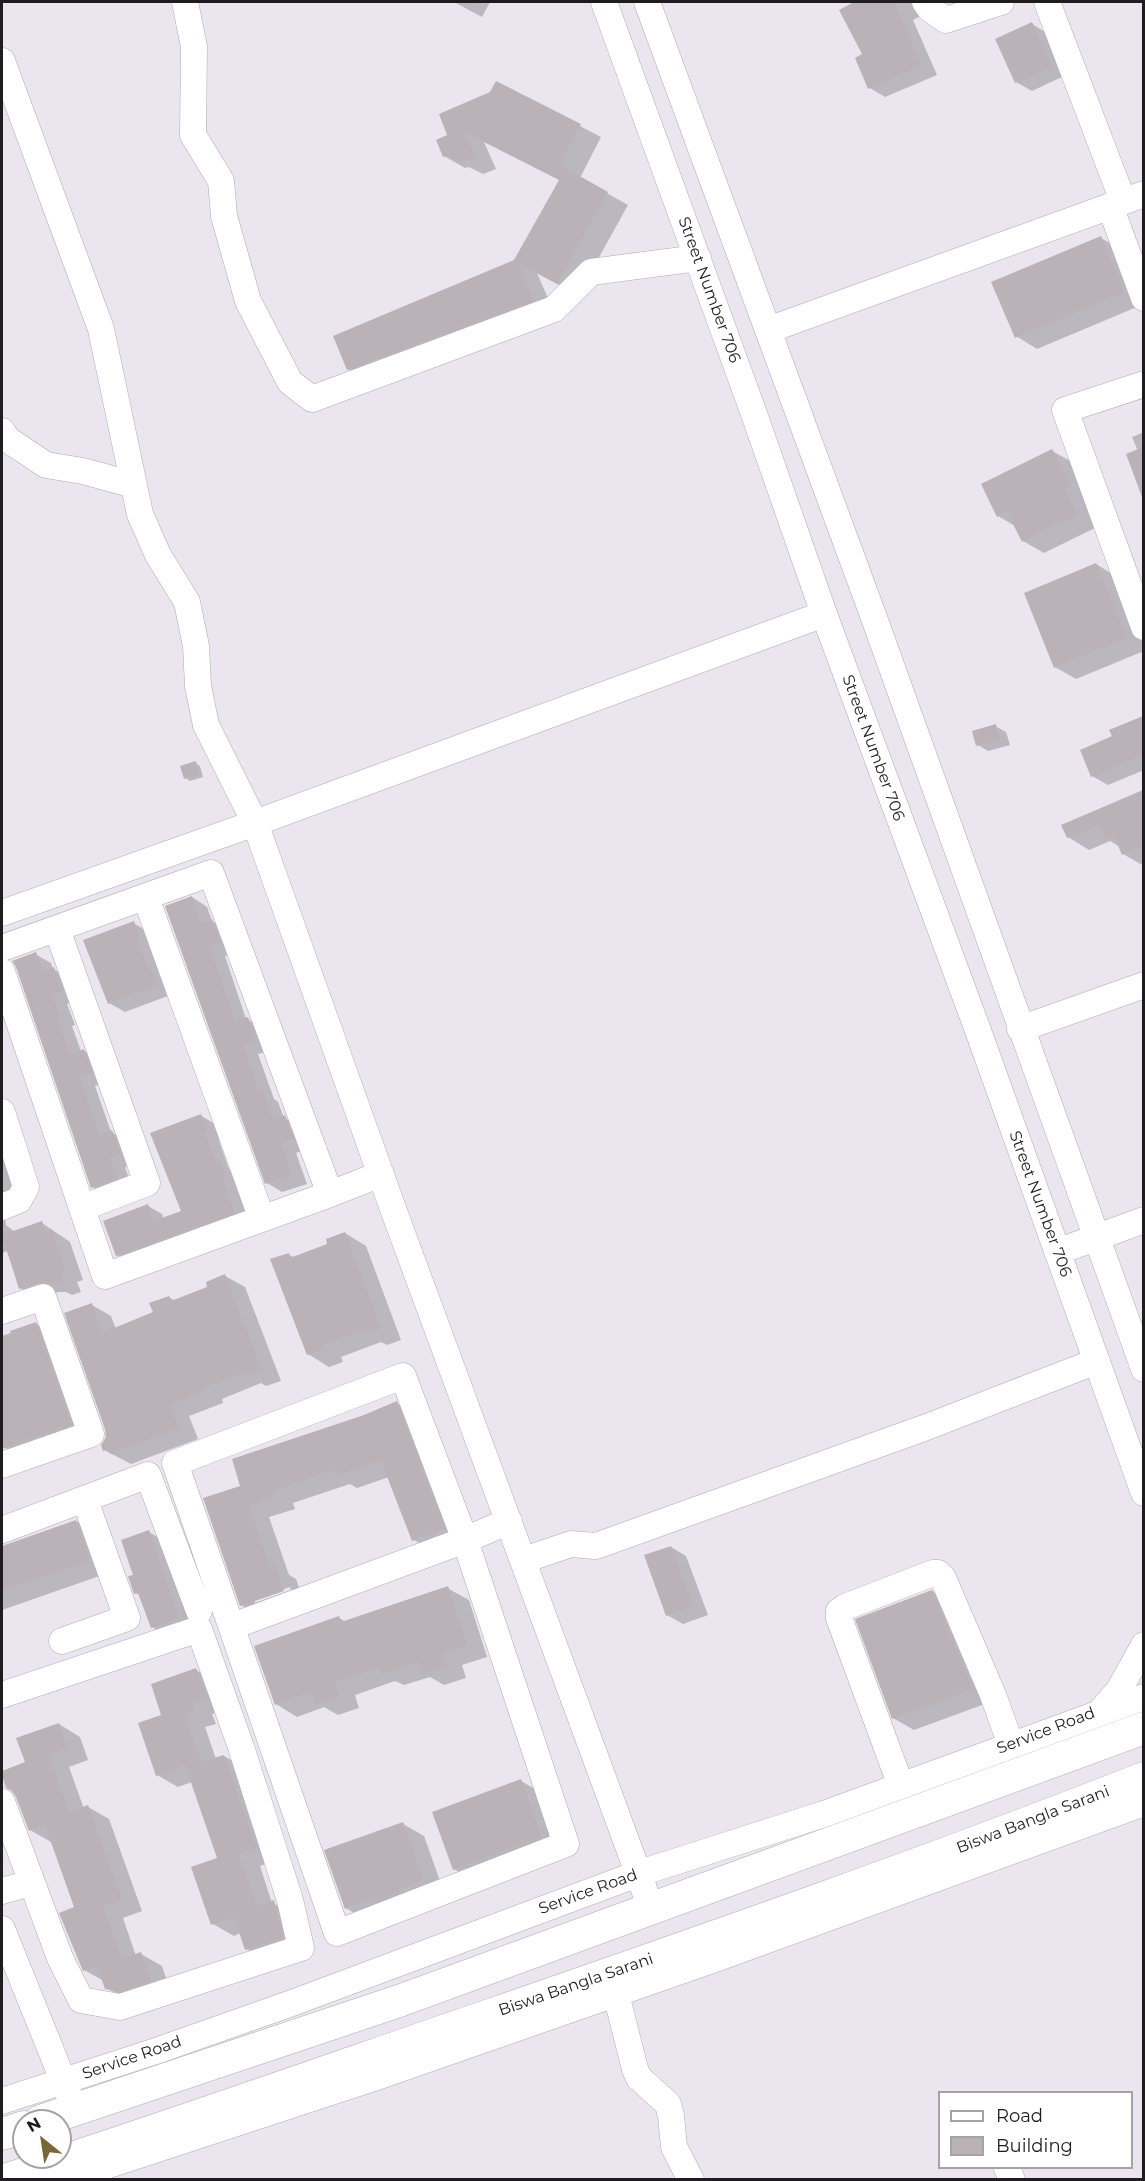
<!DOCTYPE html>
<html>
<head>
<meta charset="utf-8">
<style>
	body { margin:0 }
	#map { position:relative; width:1145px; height:2181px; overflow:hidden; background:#eae5ee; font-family:Montserrat,sans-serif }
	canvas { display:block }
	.frame { position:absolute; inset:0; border:3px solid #1e1c1f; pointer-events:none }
	.legend { position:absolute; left:938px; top:2091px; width:195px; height:78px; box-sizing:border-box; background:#fff; border:2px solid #a5a4a5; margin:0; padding:8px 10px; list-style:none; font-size:18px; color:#1e1c1f }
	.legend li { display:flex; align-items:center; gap:12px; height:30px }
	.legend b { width:30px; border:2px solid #a5a4a5 }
	.north { position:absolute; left:12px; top:2109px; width:60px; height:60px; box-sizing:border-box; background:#fff; border:2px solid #a5a4a5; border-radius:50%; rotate:330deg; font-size:16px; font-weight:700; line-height:24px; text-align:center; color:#1e1c1f }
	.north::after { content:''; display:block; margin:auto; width:21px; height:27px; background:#796735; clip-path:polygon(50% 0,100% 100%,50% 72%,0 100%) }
</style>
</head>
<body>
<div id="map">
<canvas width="1145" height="2181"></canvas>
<div class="frame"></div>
<ul class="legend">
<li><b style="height:8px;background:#fff"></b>Road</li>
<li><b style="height:16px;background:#bab2b7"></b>Building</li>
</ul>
<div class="north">N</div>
</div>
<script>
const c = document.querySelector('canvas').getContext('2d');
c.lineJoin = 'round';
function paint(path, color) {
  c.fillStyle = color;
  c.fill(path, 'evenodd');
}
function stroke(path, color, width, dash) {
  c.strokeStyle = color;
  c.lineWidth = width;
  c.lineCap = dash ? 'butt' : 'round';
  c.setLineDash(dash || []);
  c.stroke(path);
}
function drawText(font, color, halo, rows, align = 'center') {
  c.font = font + ' Montserrat,sans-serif';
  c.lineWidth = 6;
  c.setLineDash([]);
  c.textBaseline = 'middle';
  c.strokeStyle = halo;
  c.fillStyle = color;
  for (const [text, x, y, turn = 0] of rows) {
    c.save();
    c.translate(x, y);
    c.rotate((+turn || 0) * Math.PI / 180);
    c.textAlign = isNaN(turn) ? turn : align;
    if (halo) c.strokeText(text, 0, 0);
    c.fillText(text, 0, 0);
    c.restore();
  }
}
paint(new Path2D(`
	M454 2H490L482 17Z
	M858 2H911L919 17 913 20 937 75 885 97 870 88 864 55 841 10Z
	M1032 24 1047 33 1066 75 1032 91 1016 82Z
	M497 83 601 137 580 178 628 205 578 295 537 273 554 312 370 381 348 369 515 261 560 180 484 142 496 169 483 174 469 167 465 168 444 156 449 136 491 94Z
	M1101 238 1122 250 1144 304 1037 349 1016 336Z
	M1144 432V481L1136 476 1138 451 1132 437Z
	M1052 451 1074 463 1097 527 1044 553 1023 541 1015 526 998 516Z
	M1096 564 1117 577 1144 640V651L1076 679 1055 667Z
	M1141 719 1144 720V770L1108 785 1092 776 1114 737Z
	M995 726 1006 732 1010 745 988 751 978 745Z
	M195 763 200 766 203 777 190 781 186 778Z
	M1144 791V866L1123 854 1120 847 1110 841 1089 850 1068 837 1063 825Z
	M192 897 207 907 212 921 228 930 236 952 225 956 246 1019 264 1027 272 1050 258 1054 274 1099 278 1102 284 1118 301 1126 309 1148 296 1153 307 1184 282 1192 267 1183Z
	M133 923 149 932 173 994 125 1012 109 1003Z
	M35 954 51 963 53 969 70 978 78 1000 67 1004 75 1025 72 1026 81 1051 83 1050 99 1060 107 1082 95 1086 111 1132 128 1141 136 1163 125 1167 132 1187 108 1196 92 1187Z
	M200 1115 215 1124 221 1140 219 1141 229 1169 234 1171 239 1185 236 1186 249 1221 132 1263 117 1255 148 1206 162 1214 164 1219 183 1212Z
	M2 1156 19 1202 5 1217 6 1225 15 1232 42 1223 70 1242 83 1280 77 1282 81 1292 72 1295 66 1292H58L39 1299 20 1288 7 1251 2 1253Z
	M345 1233 366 1246 401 1340 387 1345 381 1342 341 1357 343 1362 329 1367 308 1354 288 1254 295 1258 329 1245Z
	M225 1276 245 1287 281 1381 266 1386 261 1383 222 1399 223 1403 189 1416 198 1439 131 1464 104 1450 107 1438 92 1305 111 1316 116 1329 155 1313 169 1297 175 1301 209 1288Z
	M36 1324 52 1333 87 1434 20 1457 4 1447 2 1441V1336Z
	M396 1403 418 1415 465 1541 435 1552 414 1540 389 1477 357 1488 350 1484 293 1503 295 1509 269 1517 289 1575 296 1579 304 1603 262 1617 241 1605 242 1486 364 1416ZM290 1587 291 1590 255 1603V1599Z
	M76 1521 97 1533 111 1572 2 1610V1547Z
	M149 1532 164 1541 194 1626 168 1636 152 1627 141 1596 136 1593 135 1575Z
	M671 1547 686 1556 708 1615 683 1624 667 1615Z
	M447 1588 469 1600 487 1657 462 1665 466 1678 444 1685 430 1677 404 1685 395 1681 355 1695 359 1708 338 1715 324 1707 297 1717 276 1704 339 1618 346 1622Z
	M932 1591 953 1603 993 1701 914 1730 893 1718Z
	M196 1670 217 1682 227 1709 212 1714 216 1724 205 1727 216 1759 224 1756 245 1768 277 1860 260 1866 272 1903 295 1914 304 1950 268 1962 247 1949 241 1933 234 1936 213 1924 219 1859 192 1782 178 1787 157 1775 163 1716Z
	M59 1724 80 1737 88 1760 69 1767 84 1809 88 1807 109 1819 142 1911 123 1918 136 1956 141 1954 162 1966 171 1993 128 2001 107 1988 104 1981 84 1970 76 1908 51 1842 30 1830 27 1763Z
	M521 1781 542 1793 562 1849 475 1882 454 1869Z
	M403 1824 424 1836 444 1892 367 1921 346 1908Z`), '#0003');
paint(new Path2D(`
	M854 2H894L922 66 868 89 855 58 862 54 839 10Z
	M1032 22 1052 66 1015 83 995 39Z
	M496 81 581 124 560 165 608 192 557 284 518 263 534 301 347 370 333 336 514 260 559 180 465 132 476 157 461 163 447 156 443 157 436 140 447 135 439 114 490 92Z
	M1101 236 1124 292 1015 338 991 282Z
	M1143 447V497H1142L1126 454Z
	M1052 449 1071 486 1065 489 1077 515 1022 542 1007 512 997 517 981 484Z
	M1096 563 1127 637 1054 668 1024 593Z
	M1143 716V755L1091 777 1080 750 1112 736 1109 730Z
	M996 724 1000 740 976 746 972 731Z
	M196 761 199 775 184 779 180 766Z
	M1143 790V846L1122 855 1114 836 1105 840 1099 825 1067 838 1061 825Z
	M192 896 201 923 212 919 221 943 210 947 235 1021 248 1017 257 1041 244 1045 259 1092 263 1091 273 1120 285 1115 294 1139 281 1144 292 1175 265 1184 165 906Z
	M134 921 140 939 138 941 149 970 152 969 158 985 108 1004 83 940Z
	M36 952 43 971 54 967 63 991 52 995 60 1016 57 1017 70 1054 84 1049 92 1073 80 1077 87 1099 100 1135 112 1130 121 1154 110 1158 117 1178 91 1188 16 967 12 961Z
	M201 1114 208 1132 205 1133 216 1162 220 1161 226 1177 222 1178 235 1213 116 1256 103 1221 148 1204 154 1221 181 1211 150 1133Z
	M42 1221 46 1231 52 1229 66 1270 60 1272 63 1282 52 1285 46 1282 39 1283 19 1289 2 1235Z
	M345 1232 381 1328 364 1334 363 1330 321 1346 323 1350 307 1355 270 1259 289 1253 290 1258 327 1244 326 1239Z
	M225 1274 262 1370 245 1376 244 1372 203 1388 204 1392 170 1405 179 1428 110 1454 108 1449 103 1451 101 1445 106 1437 105 1429 64 1313 92 1303 102 1333 153 1312 149 1303 169 1296 171 1301 207 1287 206 1282Z
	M36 1322 72 1425 2 1449V1338L11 1335 10 1331Z
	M397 1401 445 1529 412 1541 381 1461 335 1476 333 1470 273 1491 274 1497 249 1506 270 1567 275 1565 284 1591 240 1606 203 1498 240 1486 232 1459 364 1415Z
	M76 1520 90 1560 2 1591V1546Z
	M149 1530 179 1618 151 1628 138 1593 134 1594 128 1576 133 1575 121 1540Z
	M671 1546 693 1606 666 1616 644 1555Z
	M448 1586 467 1645 442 1653 446 1666 422 1674 418 1662 381 1674 379 1667 334 1683 339 1696 316 1704 311 1692 275 1705 254 1646 339 1616 341 1622Z
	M932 1590 973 1689 892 1719 855 1619Z
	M196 1668 207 1697 192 1702 195 1712 185 1715 201 1762 224 1755 257 1848 239 1854 257 1906 274 1900 283 1938 245 1950 234 1917 211 1925 191 1867 217 1858 185 1765 156 1776 138 1723 161 1715 151 1684Z
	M59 1723 68 1748 49 1755 69 1812 88 1805 122 1899 103 1906 122 1959 141 1952 151 1981 119 1992 105 1989 97 1966 83 1971 59 1913 74 1907 45 1825 29 1831 16 1797 12 1791 6 1788 2 1775V1771L25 1762 16 1738Z
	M521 1779 542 1837 453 1870 432 1812Z
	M403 1822 424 1880 399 1889 400 1892 377 1902 375 1898 345 1909 324 1850Z`), '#bab2b7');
const minor = new Path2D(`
	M185 2 194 47 193 135 221 181 224 216 248 301 290 382 312 399 554 309 591 272 698 258
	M604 2 753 411 824 614 980 1036 1144 1493
	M647 2 873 615 1144 1369
	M925 2 930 9 946 20 1001 2
	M1047 2 1123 201
	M2 61 101 329 140 514 158 555 187 602 196 646 198 686 206 725 255 823 392 1206 651 1908
	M1110 206 1144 298
	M768 330 1144 194
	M1144 384 1065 410 1144 627
	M2 431 7 439 46 465 83 471 134 485
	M146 898 262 1219
	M2 913 255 823 824 614
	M57 929 147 1183 82 1208
	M2 948 211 873 330 1194 105 1276 2 972
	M1020 1029 1144 985
	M2 1112 26 1187 19 1200 2 1207
	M330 1194 381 1174
	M1057 1252 1144 1220
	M2 1311 43 1297 91 1434 2 1465
	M403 1376 465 1540 566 1844 337 1933 175 1463Z
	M2 1530 148 1475 199 1611
	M524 1560 571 1544 596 1546 924 1428 1097 1361
	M233 1626 465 1540 509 1521
	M62 1641 127 1618 85 1500
	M2 1695 199 1629 241 1747 290 1900 301 1948 120 2007 81 2000 60 1958 2 1802
	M1100 1712 1119 1690 1144 1645
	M901 1786 839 1618V1611L845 1607 933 1573H938L943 1578 993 1695 1011 1745
	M2 1891 31 1883
	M2 1929 69 2095
	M616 1994 635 2069 639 2078 668 2104 671 2116 674 2147 691 2180
	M2 2101 156 2051 292 2003 640 1873 824 1814 1144 1697
	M1007 2168 1012 2180
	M63 2180 377 2077 718 1958 1144 1803`);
const major = new Path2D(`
	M41 2121 399 2001 1144 1728
	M2 2134 24 2127
	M5 2180C167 2128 327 2071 487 2016 707 1940 927 1863 1144 1778`);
stroke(minor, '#b0abb3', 27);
stroke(major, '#b0abb3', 33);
stroke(minor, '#fff', 26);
stroke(major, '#fff', 32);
drawText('16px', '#1e1c1f', '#fff', [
	["Street Number 706",709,290,70],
	["Street Number 706",873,748,70],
	["Street Number 706",1040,1204,70],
	["Service Road",1046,1731,-21],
	["Biswa Bangla Sarani",1033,1820,-21],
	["Service Road",588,1892,-20],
	["Biswa Bangla Sarani",576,1985,-19],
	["Service Road",132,2058,-19]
]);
</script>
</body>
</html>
